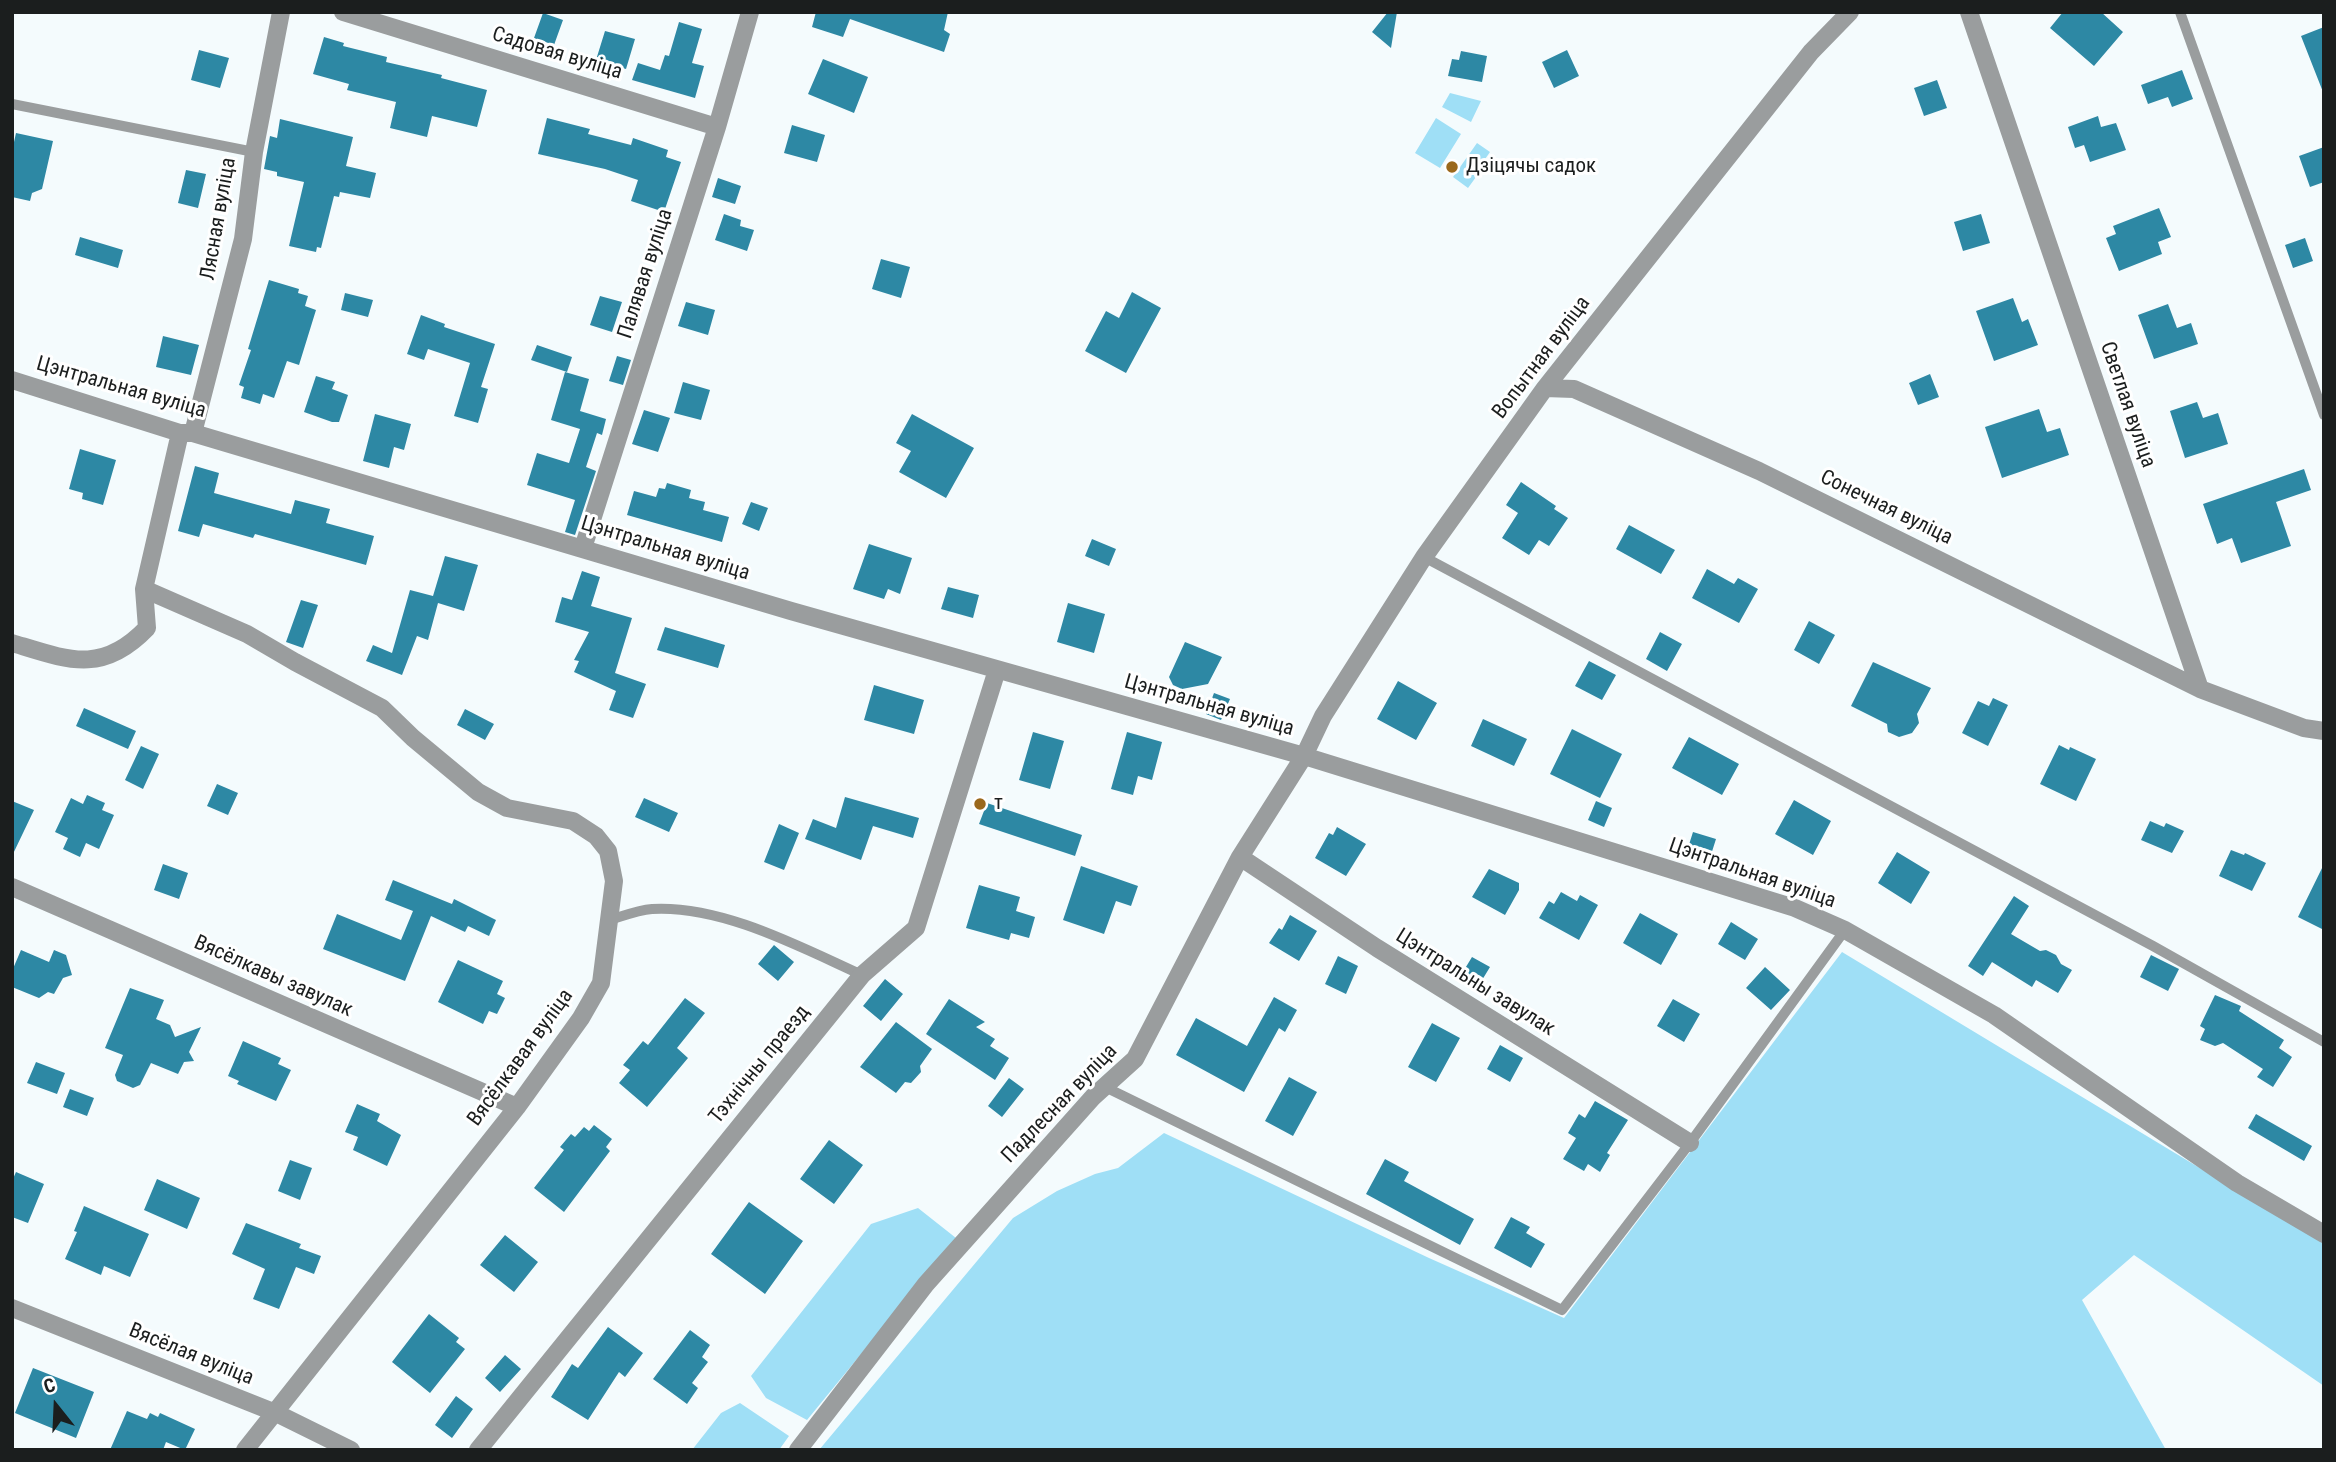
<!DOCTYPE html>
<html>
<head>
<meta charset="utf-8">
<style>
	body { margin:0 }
	#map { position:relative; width:2336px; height:1462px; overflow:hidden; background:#f4fbfd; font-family:"Roboto Condensed",sans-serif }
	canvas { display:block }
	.frame { position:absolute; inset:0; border:14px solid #1b1e1e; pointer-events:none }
	.north { position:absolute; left:21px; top:1371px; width:70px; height:70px; -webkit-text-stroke:5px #fff; paint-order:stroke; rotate:342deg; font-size:19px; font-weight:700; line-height:28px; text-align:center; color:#1b1e1e }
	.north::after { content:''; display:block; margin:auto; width:24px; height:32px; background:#1b1e1e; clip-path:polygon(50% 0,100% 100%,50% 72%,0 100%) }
</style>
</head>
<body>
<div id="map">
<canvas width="2336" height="1462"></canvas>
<div class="frame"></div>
<div class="north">С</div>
</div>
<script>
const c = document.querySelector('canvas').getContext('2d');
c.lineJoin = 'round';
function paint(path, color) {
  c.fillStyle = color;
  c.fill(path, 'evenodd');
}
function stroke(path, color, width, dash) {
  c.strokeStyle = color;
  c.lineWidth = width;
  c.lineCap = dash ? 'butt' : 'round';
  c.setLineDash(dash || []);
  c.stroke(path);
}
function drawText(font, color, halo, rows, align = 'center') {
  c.font = font + ' "Roboto Condensed",sans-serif';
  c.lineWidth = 6;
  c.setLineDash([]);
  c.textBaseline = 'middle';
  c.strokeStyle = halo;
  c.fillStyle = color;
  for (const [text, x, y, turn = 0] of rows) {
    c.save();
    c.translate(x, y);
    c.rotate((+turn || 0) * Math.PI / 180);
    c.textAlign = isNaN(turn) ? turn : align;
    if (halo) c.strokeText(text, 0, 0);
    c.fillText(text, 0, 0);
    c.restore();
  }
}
paint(new Path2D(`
	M1450 93 1481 101 1471 122 1442 107Z
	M1436 118 1461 134 1440 168 1415 153Z
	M1477 143 1490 152 1474 175 1476 177 1468 188 1453 177Z
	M1842 952 2324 1243V1386L2134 1255 2082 1300 2166 1450H819L1013 1218 1057 1191 1095 1174 1118 1168 1164 1133 1429 1258 1564 1318Z
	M918 1208 956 1238 807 1420 766 1398 751 1376 871 1224Z
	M740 1403 789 1436 779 1450H692L721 1413Z`), '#9fdff6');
paint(new Path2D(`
	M816 12H948L944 30 950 34 944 52 850 19 843 37 812 27Z
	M1388 12H1397L1391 48 1372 32Z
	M2063 12H2101L2123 32 2094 66 2050 28Z
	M543 13 563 20 554 45 534 38Z
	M679 22 702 29 692 63 704 66 695 98 632 80 638 63 660 70 665 55 669 56Z
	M2324 27V92H2323L2301 36Z
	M605 31 635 39 626 69 596 60Z
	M324 37 344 43 343 46 387 57 386 62 442 75 441 78 487 90 477 127 432 116 427 137 390 128 396 102 347 90 349 84 313 74Z
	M199 50 229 58 220 88 191 80Z
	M1567 50 1579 76 1554 88 1542 62Z
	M1461 51 1487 56 1482 82 1448 76 1452 59 1459 60Z
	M823 59 868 77 854 113 808 94Z
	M2182 70 2193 99 2172 107 2168 97 2148 104 2141 85Z
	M1937 80 1947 108 1924 116 1914 88Z
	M2098 116 2101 127 2116 123 2126 150 2090 162 2084 145 2075 148 2068 127Z
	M547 118 590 129 588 134 631 145 633 138 668 150 666 157 681 162 664 212 631 201 638 180 605 169 538 154Z
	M280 119 353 137 346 166 376 173 370 198 340 192 339 197 334 196 321 248 317 247 316 252 289 246 304 182 277 176V172L264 169 270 136 277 138Z
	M792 125 825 135 817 162 784 153Z
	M16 133 53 141 42 189 32 193 30 201 12 197V151Z
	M2324 147V182L2310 187 2299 156Z
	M186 170 206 174 198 208 178 203Z
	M718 178 741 186 735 204 712 197Z
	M2159 208 2171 237 2158 242 2162 254 2119 271 2106 238 2116 234 2113 226Z
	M724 214 741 220 740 226 754 230 747 251 715 240Z
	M1981 214 1990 243 1963 251 1954 222Z
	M80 237 123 250 118 268 75 255Z
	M2305 238 2313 261 2293 268 2285 245Z
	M881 259 910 267 901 298 872 289Z
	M269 280 299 289 298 293 308 296 305 306 316 310 299 365 287 361 274 398 263 394 260 404 241 398 244 387 239 385 251 350 248 349Z
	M1132 292 1161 308 1126 373 1085 351 1106 311 1119 318Z
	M345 293 373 300 368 317 341 310Z
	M600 296 622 302 612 332 590 325Z
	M2013 298 2022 322 2028 319 2038 345 1994 361 1976 311Z
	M686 302 715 310 708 335 678 326Z
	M2168 304 2177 328 2191 323 2198 344 2154 359 2138 315Z
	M421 315 445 324 444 327 495 344 481 387 488 389 478 423 454 416 470 363 428 349 424 360 407 354Z
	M163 336 199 345 191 375 156 367Z
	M537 345 572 357 567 372 531 360Z
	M617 356 631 360 623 385 609 381Z
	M565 372 589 379 580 411 606 419 602 435 597 433 586 467 596 471 575 535 565 532 575 500 527 485 537 453 569 463 580 429 551 420Z
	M1930 374 1939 397 1918 405 1909 383Z
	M316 376 335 382 332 389 348 395 339 422H332L304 412Z
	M683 382 710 390 701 420 674 413Z
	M2197 402 2203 418 2218 413 2228 444 2185 458 2170 411Z
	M2039 409 2047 432 2060 428 2069 455 2002 478 1985 427Z
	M644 410 670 418 658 452 632 444Z
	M375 414 411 424 404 450 394 447 389 468 363 461Z
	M912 414 974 448 946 498 899 472 911 451 896 443Z
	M80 449 116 460 103 505 82 499 83 493 69 489Z
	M195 466 219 473 214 493 291 514 295 500 330 509 326 523 374 536 366 565 255 534 253 538 203 524 199 537 178 531Z
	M2304 469 2311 490 2276 502 2291 546 2241 563 2232 538 2217 544 2203 504Z
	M1521 482 1556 506 1554 509 1568 518 1549 546 1539 540 1529 555 1502 538 1518 513 1506 505Z
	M667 483 691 490 689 498 705 502 703 510 729 517 722 542 627 515 634 491 656 497 659 488 665 489Z
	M751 502 768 508 759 531 742 524Z
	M1629 525 1675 550 1661 574 1616 549Z
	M1092 539 1116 549 1109 566 1085 556Z
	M869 544 912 558 900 594 888 589 884 599 853 589Z
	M445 556 478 565 464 611 438 603 428 640 417 636 402 675 366 661 373 645 392 653 410 590 433 596Z
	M1707 569 1734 584 1738 578 1758 589 1739 623 1692 598Z
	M582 571 600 577 591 606 632 618 615 673 646 684 633 718 609 710 616 691 574 672 579 661 574 660 589 632 555 622 562 597 572 600Z
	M948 587 979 595 973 618 941 609Z
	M301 600 318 605 303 648 286 642Z
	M1068 603 1105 614 1094 653 1057 642Z
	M1809 621 1835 635 1819 664 1794 650Z
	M665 627 725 645 718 668 657 650Z
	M1660 632 1682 644 1667 671 1646 659Z
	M1185 642 1222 657 1208 684 1182 689 1173 685 1169 677Z
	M1589 661 1616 675 1602 700 1575 686Z
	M1873 662 1931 688 1917 714 1919 723 1912 733 1899 737 1888 732 1887 724 1851 706Z
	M1398 681 1437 703 1416 740 1377 719Z
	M874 685 924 700 914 734 864 720Z
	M1214 693 1230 699 1221 720 1206 714Z
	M1993 698 2008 705 1988 746 1962 733 1978 701 1989 706Z
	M84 708 136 731 128 749 76 726Z
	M465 709 494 724 485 740 457 725Z
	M1483 719 1527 739 1514 766 1471 746Z
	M1572 729 1622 754 1600 798 1550 774Z
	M1033 732 1064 741 1050 789 1019 780Z
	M1127 732 1162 742 1152 780 1138 776 1133 795 1111 789Z
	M1689 737 1739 764 1722 795 1672 768Z
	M2059 745 2069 750 2070 747 2096 759 2076 801 2040 784Z
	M141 746 159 754 143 789 125 780Z
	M217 784 238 793 228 815 207 806Z
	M87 795 105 803 102 810 114 815 99 849 86 843 80 857 63 849 68 838 55 832 71 798 83 804Z
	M845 797 919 818 913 838 873 826 861 860 805 839 813 819 836 828Z
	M644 798 678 813 669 832 635 817Z
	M1794 800 1831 821 1813 855 1775 834Z
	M12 801 34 810 12 856Z
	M1596 801 1612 808 1604 827 1588 820Z
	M987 803 1082 835 1075 856 979 824Z
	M2150 821 2164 827 2166 823 2184 831 2172 853 2141 840Z
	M779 824 799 833 784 870 764 862Z
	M1337 827 1366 844 1346 876 1315 858 1329 833 1333 835Z
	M1693 832 1716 839 1709 861 1686 854Z
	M2231 850 2244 855 2245 853 2266 863 2252 891 2219 876Z
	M1897 852 1930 872 1911 904 1878 883Z
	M163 864 188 873 179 899 154 890Z
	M2324 864V930L2298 917Z
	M1081 866 1138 886 1131 906 1116 901 1104 934 1063 920Z
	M1489 869 1519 883V890L1505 915 1472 897Z
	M393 880 452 904 454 899 496 920 489 936 468 926 465 932 431 916 405 981 323 949 337 914 401 940 413 911 385 900Z
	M979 885 1020 897 1016 911 1035 917 1029 938 1011 933 1009 940 966 928Z
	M1561 892 1577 901 1580 895 1598 905 1579 940 1539 918 1549 901 1554 904Z
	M2014 896 2029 906 2011 934 2040 951 2046 950 2056 955 2061 964 2072 970 2058 993 2036 980 2032 987 1992 962 1983 976 1968 966Z
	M1640 913 1678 934 1661 965 1623 943Z
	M1290 915 1317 931 1299 961 1269 943 1279 928 1282 930Z
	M1731 922 1758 939 1745 960 1718 944Z
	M774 945 794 962 778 981 758 964Z
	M21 950 49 962 54 950 66 955 72 975 63 978 54 994 48 992 39 998 12 987V971Z
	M2151 955 2179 969 2168 991 2140 977Z
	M1338 956 1358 966 1346 994 1325 984Z
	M1472 957 1490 967 1476 990 1458 980Z
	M458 960 503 981 497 994 505 998 497 1014 489 1011 483 1024 438 1002Z
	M1765 967 1790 990 1771 1010 1746 988Z
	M885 979 903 994 881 1021 863 1006Z
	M130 988 164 1000 156 1019 170 1025 175 1037 201 1027 189 1052 194 1061 184 1062 178 1074 151 1063 140 1085 133 1088 117 1081 115 1075 123 1055 105 1048Z
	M2215 995 2241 1006 2239 1011 2284 1040 2279 1048 2292 1057 2273 1087 2257 1077 2263 1069 2223 1043 2215 1046 2200 1040 2205 1029 2200 1026Z
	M1274 997 1297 1010 1285 1032 1279 1028 1244 1092 1176 1055 1196 1018 1247 1046Z
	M685 998 705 1013 677 1048 688 1058 647 1107 619 1083 630 1070 623 1065 643 1041 648 1045Z
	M949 999 985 1022 976 1027 995 1039 990 1046 1009 1058 995 1080 926 1034Z
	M1673 999 1700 1014 1684 1042 1657 1026Z
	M896 1022 932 1049 920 1066 921 1072 911 1083 905 1082 896 1093 860 1067Z
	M1432 1023 1460 1038 1436 1082 1408 1067Z
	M243 1041 281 1058 278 1064 291 1070 276 1101 237 1084 239 1081 228 1076Z
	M1500 1045 1523 1058 1510 1082 1487 1069Z
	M36 1062 65 1073 57 1094 27 1083Z
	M1289 1077 1317 1092 1293 1136 1265 1121Z
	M1009 1078 1024 1089 1002 1117 988 1106Z
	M70 1089 94 1098 87 1116 63 1107Z
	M1595 1101 1628 1120 1607 1153 1610 1155 1600 1172 1588 1164 1584 1171 1563 1159 1576 1138 1568 1133 1579 1114 1585 1118Z
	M357 1104 380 1114 377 1121 401 1135 387 1166 353 1150 358 1137 345 1132Z
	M2256 1114 2312 1146 2304 1161 2248 1128Z
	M594 1125 612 1139 606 1147 610 1151 564 1212 534 1188 564 1150 560 1147 571 1134 575 1137 584 1127 589 1131Z
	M829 1140 863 1165 834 1204 800 1179Z
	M1385 1159 1409 1172 1404 1181 1474 1219 1460 1245 1366 1194Z
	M290 1160 312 1168 300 1200 278 1191Z
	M16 1172 44 1184 28 1223 12 1217V1181Z
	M157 1179 200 1198 187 1229 144 1210Z
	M749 1202 803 1241 765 1294 711 1254Z
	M84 1206 149 1234 130 1277 104 1266 101 1275 65 1259 77 1232 74 1231Z
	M1511 1217 1530 1227 1526 1233 1545 1244 1531 1268 1494 1248Z
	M246 1223 301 1244 299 1248 321 1256 314 1274 296 1267 279 1309 253 1299 265 1269 232 1254Z
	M505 1235 538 1262 514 1292 480 1265Z
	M429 1314 459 1338 456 1342 465 1349 430 1393 392 1362Z
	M608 1327 643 1353 625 1377 619 1372 588 1420 551 1397 572 1364 578 1368Z
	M690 1330 710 1345 702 1357 708 1362 692 1383 698 1388 687 1404 653 1379Z
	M505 1355 521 1369 500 1392 485 1378Z
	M33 1368 94 1392 76 1438 15 1413Z
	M456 1396 473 1409 452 1438 435 1425Z
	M127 1411 147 1419 150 1413 158 1417 160 1413 195 1429 185 1450 166 1442 163 1450H110Z`), '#2d88a4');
stroke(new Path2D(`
	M2180 12 2324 415
	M12 104 254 152
	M1424 557 2153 946 2324 1042
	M610 920C623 916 638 910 652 909 722 905 800 947 862 975
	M1105 1087 1562 1310 1690 1143 1845 930`), '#9a9d9e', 10);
stroke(new Path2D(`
	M343 12 717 127
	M1969 12 2200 689
	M12 380 180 433H193L791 611 1304 756 1795 908 1845 930 1994 1015 2237 1183 2324 1234
	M1545 388 1574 389 1759 471 2200 689 2304 728 2324 731
	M180 433 144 589 247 634 295 662 382 708 413 738 478 792 507 808 573 821 596 836 608 851 614 881 601 983 581 1018 517 1107 245 1450
	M193 433 243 239 254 152 281 12
	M583 548 717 127 750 12
	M12 643C68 660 102 675 147 628L144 589
	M1240 857 1377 948 1690 1143
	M12 887 517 1107
	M12 1308 276 1413 351 1450
	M478 1450 862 975 916 928 997 670
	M798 1450 926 1284 1093 1097 1135 1059 1240 857 1304 756 1323 716 1424 557 1545 388 1811 52 1850 12`), '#9a9d9e', 18);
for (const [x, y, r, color] of [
	[1452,167,7,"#9a681c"],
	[980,804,7,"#9a681c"]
]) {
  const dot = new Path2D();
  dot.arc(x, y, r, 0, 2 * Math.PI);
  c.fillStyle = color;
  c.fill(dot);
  stroke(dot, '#fff', 2.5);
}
drawText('21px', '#1b1e1e', '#fff', [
	["Садовая вуліца",557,54,17],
	["Лясная вуліца",219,219,-80],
	["Палявая вуліца",646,274,-72],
	["Вопытная вуліца",1542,358,-53],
	["Цэнтральная вуліца",121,388,16],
	["Светлая вуліца",2127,405,71],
	["Сонечная вуліца",1886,508,26],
	["Цэнтральная вуліца",665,549,17],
	["Цэнтральная вуліца",1209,706,16],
	["Цэнтральная вуліца",1752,874,19],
	["Вясёлкавы завулак",273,977,24],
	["Цэнтральны завулак",1475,983,32],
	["Вясёлкавая вуліца",521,1058,-54],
	["Тэхнічны праезд",760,1065,-51],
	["Падлесная вуліца",1060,1104,-46],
	["Вясёлая вуліца",191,1355,22]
]);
drawText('21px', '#1b1e1e', '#fff', [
	["Дзіцячы садок",1466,167],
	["т",994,804]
], 'left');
</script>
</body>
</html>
